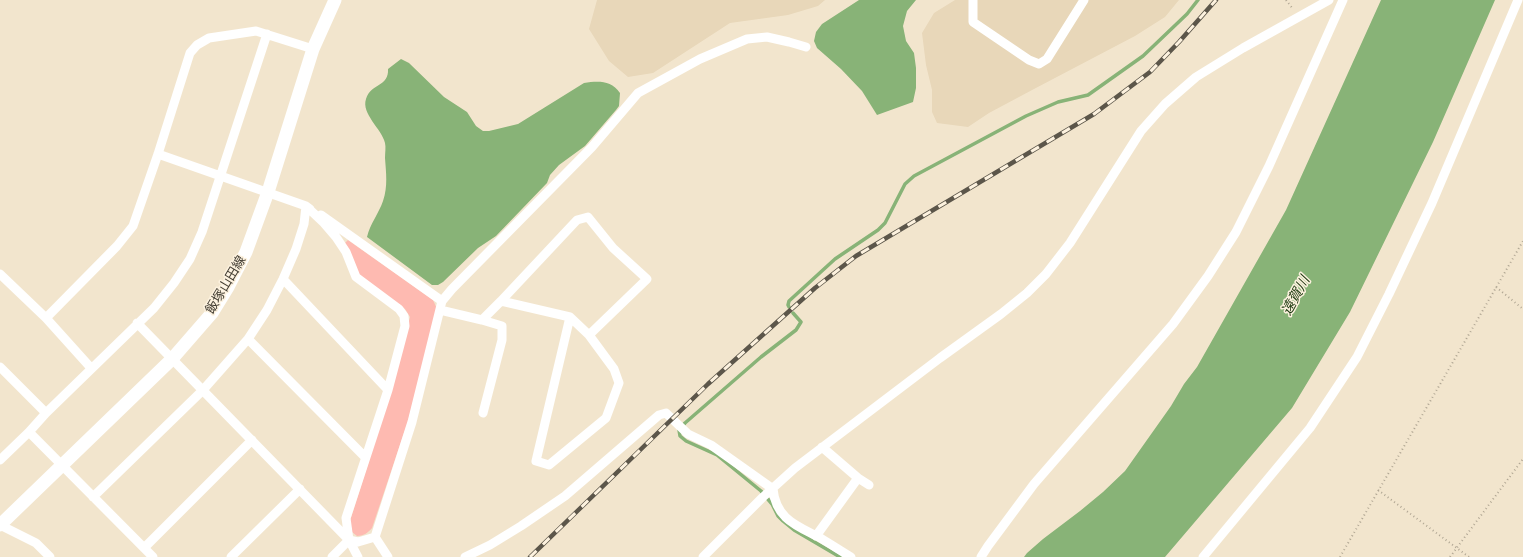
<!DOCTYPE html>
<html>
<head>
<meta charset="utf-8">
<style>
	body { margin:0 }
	canvas { display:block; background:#f2e5cd }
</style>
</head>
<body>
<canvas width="1523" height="557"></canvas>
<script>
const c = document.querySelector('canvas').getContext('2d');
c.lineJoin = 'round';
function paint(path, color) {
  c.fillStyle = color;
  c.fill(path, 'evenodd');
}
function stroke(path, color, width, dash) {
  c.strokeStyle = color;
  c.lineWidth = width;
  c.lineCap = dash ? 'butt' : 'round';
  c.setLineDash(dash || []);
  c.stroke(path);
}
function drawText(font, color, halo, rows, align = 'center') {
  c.font = font + ' "Roboto Serif","Noto Sans JP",serif';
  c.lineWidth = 3;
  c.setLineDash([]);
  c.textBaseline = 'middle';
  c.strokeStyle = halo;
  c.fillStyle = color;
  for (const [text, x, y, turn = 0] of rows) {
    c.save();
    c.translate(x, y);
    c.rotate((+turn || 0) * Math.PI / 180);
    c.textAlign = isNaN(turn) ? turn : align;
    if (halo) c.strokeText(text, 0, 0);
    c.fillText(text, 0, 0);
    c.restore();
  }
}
paint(new Path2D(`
	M597 0H825L818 6 788 15 730 23 653 73 628 77 609 61 589 29Z
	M955 0H1179L1165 17 1135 36 1034 89 989 113 968 127 937 123 932 112V90L926 65 922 33 934 13Z`), '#e8d7b9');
paint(new Path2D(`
	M348 240 433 300 437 309 408 421 372 528C368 533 363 536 357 536L352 532 350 521 392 388 410 317 405 309 360 276 344 244Z`), '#febab1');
paint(new Path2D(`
	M859 0H916L907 11 903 26 906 41 914 53 916 68V88L913 102 877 115 862 91 841 69 817 48 814 41 816 32 822 24Z
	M1381 0H1495L1433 142 1350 312 1292 408 1165 557H1024L1027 553 1043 539 1080 511 1103 492 1125 471 1171 406 1184 384 1197 367 1286 210Z
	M401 59 409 63 444 97 467 112 476 126 483 131H489L518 124 584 83C598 81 611 80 620 93L619 106 616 110 585 146 559 165 550 175 547 183 496 236 478 248 443 282 438 285H432L367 237C370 224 379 213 383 201 388 186 386 173 385 158 385 153 386 147 385 143 382 129 361 114 366 99 371 83 389 87 388 69Z`), '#88b377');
stroke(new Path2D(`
	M789 307 788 305 789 301 835 259 878 230 885 223 905 184 914 176 1026 116 1058 102 1088 95 1143 56 1187 14 1198 0
	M793 313 801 322 796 330 761 357 685 423 679 430 680 436 686 441 717 455 761 491 772 504 778 516 783 521 794 530 840 557`), '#88b377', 3.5);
stroke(new Path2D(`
	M1286 0 1293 9
	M1496 287 1523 309
	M1378 490 1469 557
	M1340 557 1523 241
	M1450 557 1523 459`), '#b0a693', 2, [1, 3]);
stroke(new Path2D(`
	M973 0V22L1029 60 1039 64 1047 59 1084 0
	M158 154 306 206 324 223 336 237 346 252 356 277 399 309 404 316 405 326 388 390 346 518 349 540 358 557
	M321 215 442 301
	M0 274 46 318 117 246 133 226 158 154 190 53 197 45 209 38 256 31 313 49
	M283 279 388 390
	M501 301 577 220 588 217 613 248 647 279 589 335
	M440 310 482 320 501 301 570 317 589 335 614 369 619 383 606 418 549 465 536 461 570 317
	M46 318 91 368
	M482 320 502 326V340L483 413
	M137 323 349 540 358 542 375 537
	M248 339 365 457
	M0 367 46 413 29 432 153 557
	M46 413 154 308 174 283 190 259 202 232 267 34
	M822 447 858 478 869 485
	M0 460 29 432
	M93 497 203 390 248 339 267 310 283 279 296 249 304 224 306 206 310 209
	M0 525 36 543 50 557
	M816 536 858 478
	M144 548 252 440
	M231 557 300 489
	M332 557 349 540
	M388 557 375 537 412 422 442 301 452 289 592 147 638 93 700 59 747 39 767 37 789 42 806 47
	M465 557 490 545 521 526 565 496 659 415 666 413 688 434 711 445 773 489C776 520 798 526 822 539 832 545 841 551 851 557
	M703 557 763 497 795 468 940 358 1001 314 1027 293 1046 274 1070 243 1141 131 1165 104 1196 77 1243 48 1329 0
	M981 557 988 546 1034 484 1173 324 1208 276 1236 232 1269 166 1343 0
	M1203 557 1310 428 1357 357 1389 294 1432 203 1518 0`), '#fff', 9);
stroke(new Path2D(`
	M0 525 172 359 212 313 228 287 246 252 268 192 313 49 335 0`), '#fff', 13);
const rail = new Path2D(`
	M530 557 708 384 815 288 856 256 1094 114 1150 72 1179 42 1216 0`);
stroke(rail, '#5c564a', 4.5);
stroke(rail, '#fdf2df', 3, [9]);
drawText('13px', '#403b31', '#fdf2df', [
	["飯塚山田線",226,285,-59]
]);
drawText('italic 14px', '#1a370d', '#fdf2df', [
	["遠賀川",1296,296,-61]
]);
</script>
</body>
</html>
